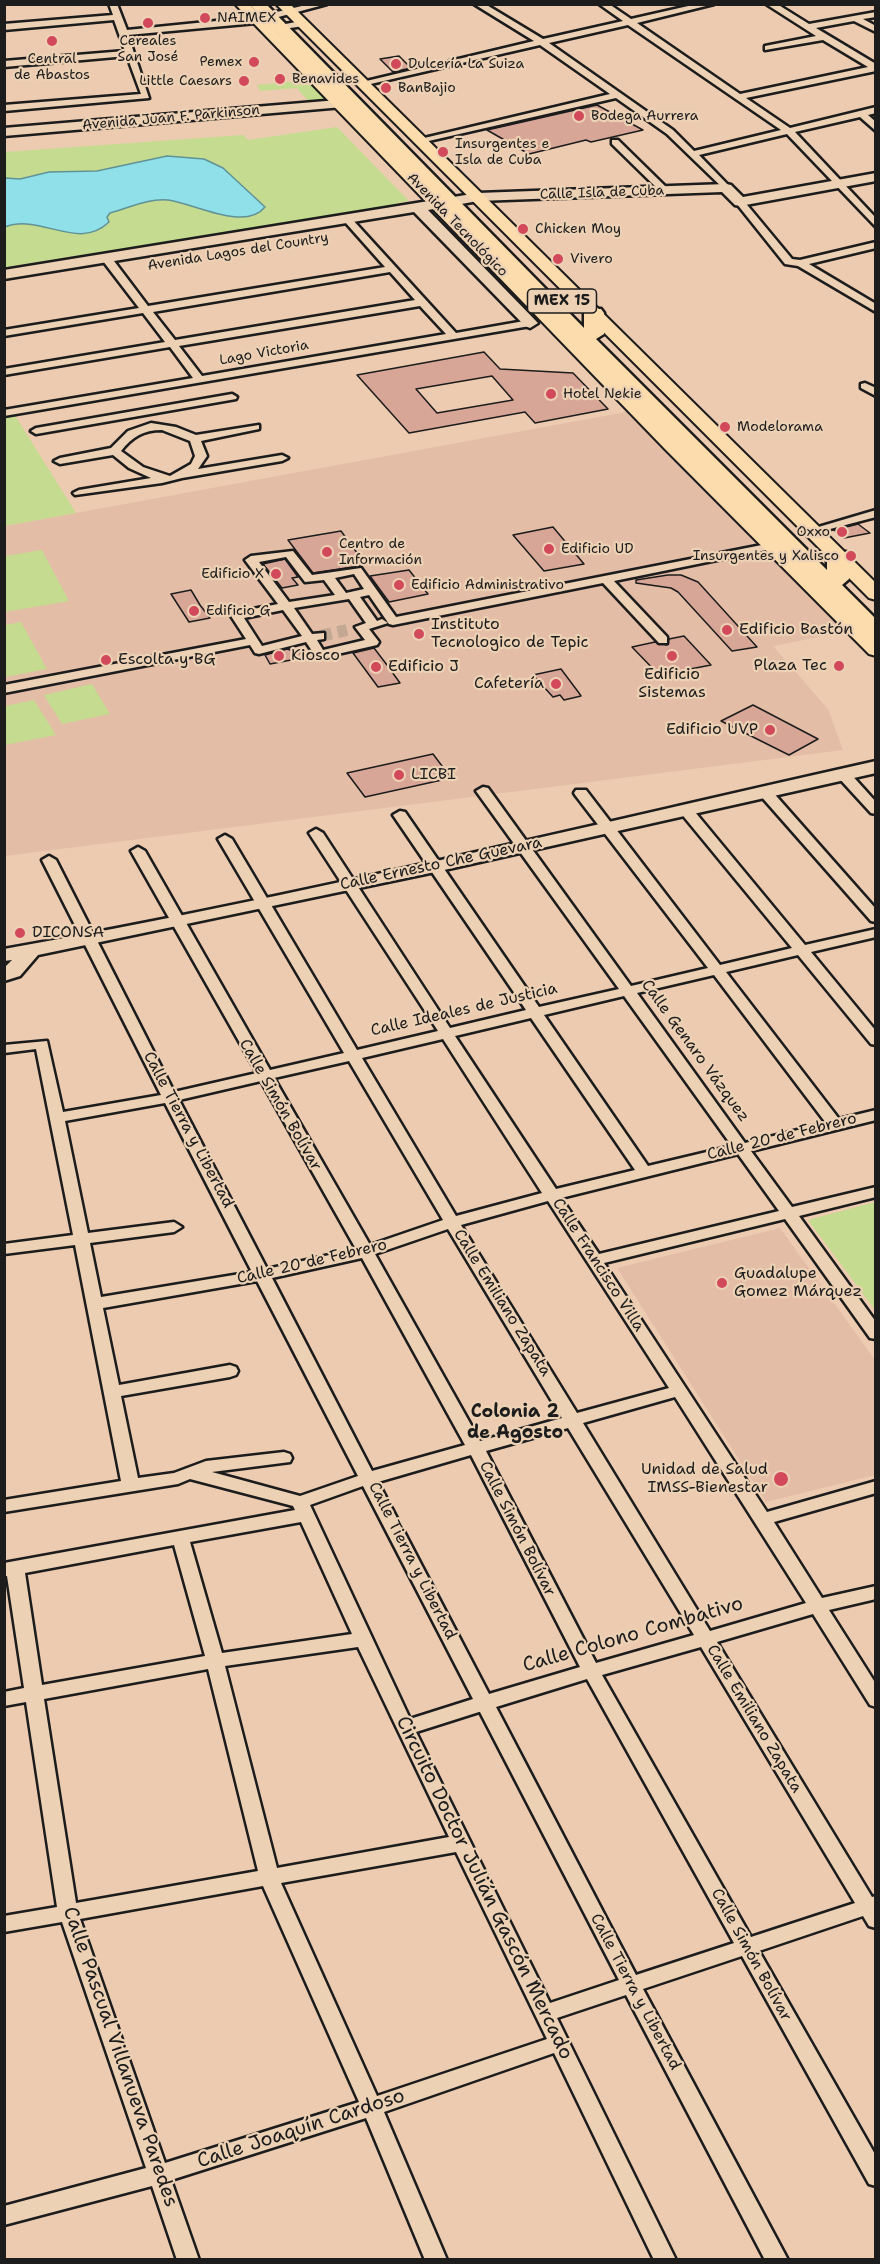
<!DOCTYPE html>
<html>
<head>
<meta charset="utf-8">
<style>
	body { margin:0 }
	#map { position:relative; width:880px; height:2264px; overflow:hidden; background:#edcbb1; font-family:"Shantell Sans",sans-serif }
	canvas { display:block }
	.frame { position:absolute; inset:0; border:6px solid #1c1c1c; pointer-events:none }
</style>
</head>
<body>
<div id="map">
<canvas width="880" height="2264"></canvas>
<div class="frame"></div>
</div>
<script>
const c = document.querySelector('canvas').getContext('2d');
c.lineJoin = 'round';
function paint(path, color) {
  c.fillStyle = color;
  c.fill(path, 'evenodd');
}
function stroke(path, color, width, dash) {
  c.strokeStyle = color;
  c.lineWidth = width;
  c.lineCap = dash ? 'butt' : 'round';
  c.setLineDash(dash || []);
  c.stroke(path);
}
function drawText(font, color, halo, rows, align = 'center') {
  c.font = font + ' "Shantell Sans",sans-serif';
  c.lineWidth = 4.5;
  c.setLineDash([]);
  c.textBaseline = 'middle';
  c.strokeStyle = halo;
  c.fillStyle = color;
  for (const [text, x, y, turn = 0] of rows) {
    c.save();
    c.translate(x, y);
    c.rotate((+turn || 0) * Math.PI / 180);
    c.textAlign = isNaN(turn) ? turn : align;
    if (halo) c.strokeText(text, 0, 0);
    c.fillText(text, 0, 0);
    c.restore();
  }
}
paint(new Path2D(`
	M626 412 844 632 773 646 828 709 843 750 5 856V526Z
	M780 1228 875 1360V1475L766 1502 617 1268Z`), '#e3bda6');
paint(new Path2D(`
	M308 80 328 101 309 102 297 88 260 91 257 85Z
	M337 127 409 201 397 203 398 206 5 267V152L243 135 248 140Z
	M11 409 76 513 5 526V410Z
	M42 550 69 601 5 612V556Z
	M21 622 47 669 5 677V625Z
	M92 684 110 714 62 724 44 695Z
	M34 700 56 735 5 745V706Z
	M875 1202H876L875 1310 808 1220Z`), '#c5db90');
const water = new Path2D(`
	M167 156 204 159 223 168 265 207C245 232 193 203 168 200 148 198 129 208 110 213L107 217 109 222C78 252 41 213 5 227V178L20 179 49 172 97 171Z`);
paint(water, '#8fe0e8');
stroke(water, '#619296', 1.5);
const building = new Path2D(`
	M399 56 411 68 393 72 380 59Z
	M597 105 643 130 591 142 586 140 529 154 487 130Z
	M484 352 500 369 573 373 608 409 535 423 525 412 409 433 357 375ZM492 376 513 400 437 413 416 389Z
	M858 524 870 533 844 538 834 530Z
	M553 527 584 564 544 571 513 535Z
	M341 531 366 565 313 573 288 540Z
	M285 559 298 577 292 578 298 585 282 588 263 564Z
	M409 570 428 594 389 602 370 576Z
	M668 575H681L698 582 757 647 732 651 678 592 671 588 636 583V580Z
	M191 590 200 605 210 618 189 622 171 594Z
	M684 636 711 665 659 675 632 647 655 642 667 645 669 639Z
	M374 648 387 665 400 683 378 687 353 653Z
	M287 649 312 656 270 664 265 655Z
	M561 669 579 693 581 696 564 700 560 695 553 697 533 675Z
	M753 705 818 739 789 755 721 721Z
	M433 754 451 778 365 797 347 773Z`);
paint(building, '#d8a697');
stroke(building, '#1c1c1c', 1.5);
stroke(new Path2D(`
	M320 636 347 630`), '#c3a893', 12, [12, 6]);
const street = new Path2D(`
	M109 4H117L127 30 256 17 310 4H327L256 23 128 35 149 98 4 111V105L141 94 127 56 4 67V61L125 51 114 20 4 30V24L113 15Z
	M474 4H485L543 39 623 21 599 4H609L631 19 697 4H714L637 23 740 94 868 67 823 40 765 50V46L816 36 766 4H777L809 24 876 12V17L863 19 876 26V32L854 21 816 28 876 64V71L746 98 790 128 876 107V113L868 115 876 122V131L860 117 795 132 876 218V227L787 134 699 155 729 186 731 188 726 191 667 134 616 98 420 143V139L610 94 540 45 362 86 358 83 534 41ZM628 25 781 130 694 151 673 130 549 43Z
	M301 21 304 22V26L269 31 265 28Z
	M612 140H618L667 188V192H661L612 144Z
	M737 200H743L792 259 800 260 876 242V248L809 264 876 304V312L798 266 785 264 737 204Z
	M348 217 351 218 456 333 530 320 535 323 530 326 4 416V410L193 378 170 347 4 375V369L165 342 143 313 4 336V330L139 308 103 261V257H111L148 306 385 267 345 222 343 220ZM390 272 415 300 175 340 153 312ZM420 306 446 334 202 376 179 346Z
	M865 383 876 388V396L861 388V384Z
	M232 394 237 397 236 399 36 434 31 431 36 428Z
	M151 423 176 427 196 435 259 425V429L201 441 207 456 198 469 282 455 288 458 282 461 182 478 162 483 75 495 73 493 79 490 151 478 129 468 113 455 60 464 54 461 60 458 111 448 128 431ZM162 430 190 441 195 456 191 464 170 476 143 467 121 451C132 437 143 430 162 430Z
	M876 510V517L811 534 805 531Z
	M772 543 776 544V548L614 581 667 637V643H659L603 583 393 625 389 624 369 595 360 597 377 621 382 619 388 623 369 629 379 642 377 645 320 658 316 657 306 642 259 654 255 653 250 645 4 693V685L246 639 231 616 233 613 278 604 245 560 251 556 293 551 312 575 361 568 396 617ZM286 557 305 582 324 580 335 595 289 602 259 562ZM354 574 364 589 346 593 335 578ZM349 599 366 623 355 627 365 640 323 650 317 640 324 639V633L312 634 294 608ZM283 610 302 636 262 646 244 618Z
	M843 770 848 771 876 802V814L871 813 838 777 837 774 838 771Z
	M483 787 488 788 631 986 708 968 576 796 574 793 576 790H586L720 965 792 948 680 812 678 809 680 806H690L805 945 876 929V937L811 952 876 1031V1045L871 1044 798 955 726 972 839 1119 876 1110V1120L751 1151 792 1207 876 1187V1197L799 1216 876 1322V1339L870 1338 785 1219 604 1263 767 1512 876 1481V1493L774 1522 822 1598 876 1586V1599L829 1610 876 1684V1707L870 1705 813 1614 717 1642 872 1897 876 1896V1928L869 1926 863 1916 759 1951 876 2156V2186L869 2184 742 1956 643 1989 788 2260H765L626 1995 557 2018 676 2260H654L554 2053 384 2112 447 2260H425L366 2118 171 2180 199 2260H177L152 2186 4 2225V2206L146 2168 62 1922 4 1932V1916L57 1907 26 1702 4 1706V1692L24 1688 7 1576H4V1563L295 1510 293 1506 190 1479 178 1484 4 1512V1500L121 1481 75 1245 4 1254V1244L73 1235 36 1049 4 1053V1045L47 1041 63 1112 161 1095 42 860 49 856 56 860 174 1092 257 1073 131 851 138 847 145 851 270 1070 344 1053 218 839 225 835 232 839 357 1050 438 1031 309 833 316 829 323 833 450 1028 526 1010 393 815 400 811 405 812 539 1007 619 989 476 791ZM714 975 826 1123 745 1143 637 993ZM624 996 732 1146 648 1166 544 1015ZM531 1018 635 1170 556 1189 455 1036ZM443 1039 542 1193 456 1216 362 1058ZM349 1061 443 1220 370 1245 274 1078ZM261 1081 356 1249 267 1269 179 1100ZM165 1103 252 1272 101 1297 90 1243 174 1232 182 1227 174 1222 88 1233 65 1121ZM738 1154 779 1211 599 1254 561 1198ZM548 1201 669 1388 577 1413 461 1225ZM448 1229 562 1418 480 1441 375 1254ZM362 1258 465 1445 372 1471 272 1278ZM257 1281 358 1476 300 1496 212 1472 290 1462 292 1458 290 1454 284 1452 206 1461 174 1473 138 1478 121 1396 230 1377 236 1375 238 1371 236 1367 230 1365 119 1385 103 1308ZM675 1397 806 1603 710 1631 583 1423ZM568 1428 694 1635 596 1663 486 1451ZM471 1455 580 1667 489 1694 378 1482ZM363 1486 473 1699 410 1719 310 1505ZM301 1522 352 1634 222 1653 190 1542ZM174 1545 205 1656 42 1685 25 1573ZM358 1647 449 1837 277 1868 225 1666ZM701 1647 855 1903 751 1937 602 1675ZM208 1669 258 1871 76 1903 44 1699ZM587 1679 734 1943 636 1975 496 1707ZM479 1712H480L619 1980 550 2003 416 1732ZM456 1852 547 2039 377 2096 281 1883ZM263 1886 359 2102 165 2163 80 1919Z
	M765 788 770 789 876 909V922L871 921 760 795 758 792 760 789Z`);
const secondary = new Path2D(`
	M338 100 343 101V107L4 136V128Z
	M876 173V181L740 206 735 205 722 192 478 201 428 210 535 320 538 323 530 328 525 326 414 212 4 279V270L478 193 726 184 731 185 743 197Z
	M876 761V773L435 872 38 955 20 976 4 981V968L12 960 4 961V949C297 897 586 826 876 761Z`);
const primary = new Path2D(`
	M235 4H249L677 441 876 638V656L869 654 665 449Z
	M276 4H290L876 583V600L869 598Z`);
const highway = new Path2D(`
	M249 4H266L584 328V313L587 309H601L604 313V334L596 339 827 570V557L830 552H846L849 557V579L842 585 876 619V639L868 637 442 206Z`);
stroke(street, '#1c1c1c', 5);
stroke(secondary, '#1c1c1c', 5);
stroke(primary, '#1c1c1c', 4);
stroke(highway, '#1c1c1c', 5);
paint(street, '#edd1b4');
paint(secondary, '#edd1b4');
paint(primary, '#fcdcac');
paint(highway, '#fcdcac');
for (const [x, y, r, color] of [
	[205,18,6,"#d1495b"],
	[148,23,6,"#d1495b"],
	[52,41,6,"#d1495b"],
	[254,62,6,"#d1495b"],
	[396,64,6,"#d1495b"],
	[280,79,6,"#d1495b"],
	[244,81,6,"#d1495b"],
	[386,88,6,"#d1495b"],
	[579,116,6,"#d1495b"],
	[443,152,6,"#d1495b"],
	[523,229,6,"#d1495b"],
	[558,259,6,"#d1495b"],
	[551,394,6,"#d1495b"],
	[725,427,6,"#d1495b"],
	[842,532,6,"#d1495b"],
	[549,549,6,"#d1495b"],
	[327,552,6,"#d1495b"],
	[851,556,6,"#d1495b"],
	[276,574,6,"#d1495b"],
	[399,585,6,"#d1495b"],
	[194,611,6,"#d1495b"],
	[727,630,6,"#d1495b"],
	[419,634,6,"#d1495b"],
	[279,656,6,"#d1495b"],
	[672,656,6,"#d1495b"],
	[106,660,6,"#d1495b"],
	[839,666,6,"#d1495b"],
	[376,667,6,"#d1495b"],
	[556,684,6,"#d1495b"],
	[770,730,6,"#d1495b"],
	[399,775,6,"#d1495b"],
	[20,933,6,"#d1495b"],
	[722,1283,6,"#d1495b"],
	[781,1479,8,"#d1495b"]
]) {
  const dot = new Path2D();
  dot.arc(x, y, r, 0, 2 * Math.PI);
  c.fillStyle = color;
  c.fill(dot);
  stroke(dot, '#edd1b4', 2);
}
drawText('14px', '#1c1c1c', '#edd1b4', [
	["NAIMEX",217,18],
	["Cereales",148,41,"center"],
	["San José",148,57,"center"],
	["Central",52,59,"center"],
	["de Abastos",52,75,"center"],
	["Pemex",242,62,"right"],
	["Dulcería La Suiza",408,64],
	["Benavides",292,79],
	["Little Caesars",232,81,"right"],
	["BanBajio",398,88],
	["Bodega Aurrera",591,116],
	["Insurgentes e",455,144],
	["Isla de Cuba",455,160],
	["Chicken Moy",535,229],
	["Vivero",570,259],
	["Hotel Nekie",563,394],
	["Modelorama",737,427],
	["Oxxo",830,532,"right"],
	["Centro de",339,544],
	["Información",339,560],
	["Edificio UD",561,549],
	["Insurgentes y Xalisco",839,556,"right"],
	["Edificio X",264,574,"right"],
	["Edificio Administrativo",411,585],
	["Edificio G",206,611]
], 'left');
drawText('14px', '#1c1c1c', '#edd1b4', [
	["Avenida Juan F. Parkinson",171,118,-5],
	["Calle Isla de Cuba",602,193,-2],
	["Avenida Tecnológico",457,225,46],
	["Avenida Lagos del Country",238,252,-9],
	["Lago Victoria",264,353,-10]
]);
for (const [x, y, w] of [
	[562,301,69]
]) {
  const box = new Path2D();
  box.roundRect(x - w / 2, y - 12, w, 24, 4.5);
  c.fillStyle = '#edd1b4';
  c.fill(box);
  stroke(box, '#1c1c1c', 1.5);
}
drawText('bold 15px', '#1c1c1c', null, [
	["MEX 15",562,301]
]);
drawText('16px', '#1c1c1c', '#edd1b4', [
	["Instituto",431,625],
	["Tecnologico de Tepic",431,643],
	["Edificio Bastón",739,630],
	["Kiosco",291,656],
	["Escolta y BG",118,660],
	["Plaza Tec",827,666,"right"],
	["Edificio J",388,667],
	["Edificio",672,675,"center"],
	["Sistemas",672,693,"center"],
	["Cafetería",544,684,"right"],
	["Edificio UVP",758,730,"right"],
	["LICBI",411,775],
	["DICONSA",32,933],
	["Guadalupe",734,1274],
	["Gomez Márquez",734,1292],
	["Unidad de Salud",768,1470,"right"],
	["IMSS-Bienestar",768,1488,"right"]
], 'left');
drawText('16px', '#1c1c1c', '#edd1b4', [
	["Calle Ernesto Che Guevara",441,864,-12],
	["Calle Ideales de Justicia",464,1010,-13],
	["Calle Genaro Vázquez",695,1051,54],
	["Calle Simón Bolívar",280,1105,60],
	["Calle Tierra y Libertad",188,1130,62],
	["Calle 20 de Febrero",782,1137,-14],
	["Calle 20 de Febrero",312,1262,-13],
	["Calle Francisco Villa",598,1265,57],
	["Calle Emiliano Zapata",502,1303,58],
	["Calle Simón Bolívar",517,1529,63],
	["Calle Tierra y Libertad",412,1561,63],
	["Calle Emiliano Zapata",754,1719,59],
	["Calle Simón Bolívar",751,1955,61],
	["Calle Tierra y Libertad",635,1992,62]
]);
drawText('bold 18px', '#1c1c1c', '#edd1b4', [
	["Colonia 2",515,1412],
	["de Agosto",515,1433]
]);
drawText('20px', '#1c1c1c', '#edd1b4', [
	["Calle Colono Combativo",633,1635,-16],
	["Circuito Doctor Julián Gascón Mercado",484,1888,64],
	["Calle Pascual Villanueva Paredes",120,2057,71],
	["Calle Joaquín Cardoso",301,2129,-18]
]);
</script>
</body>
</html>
